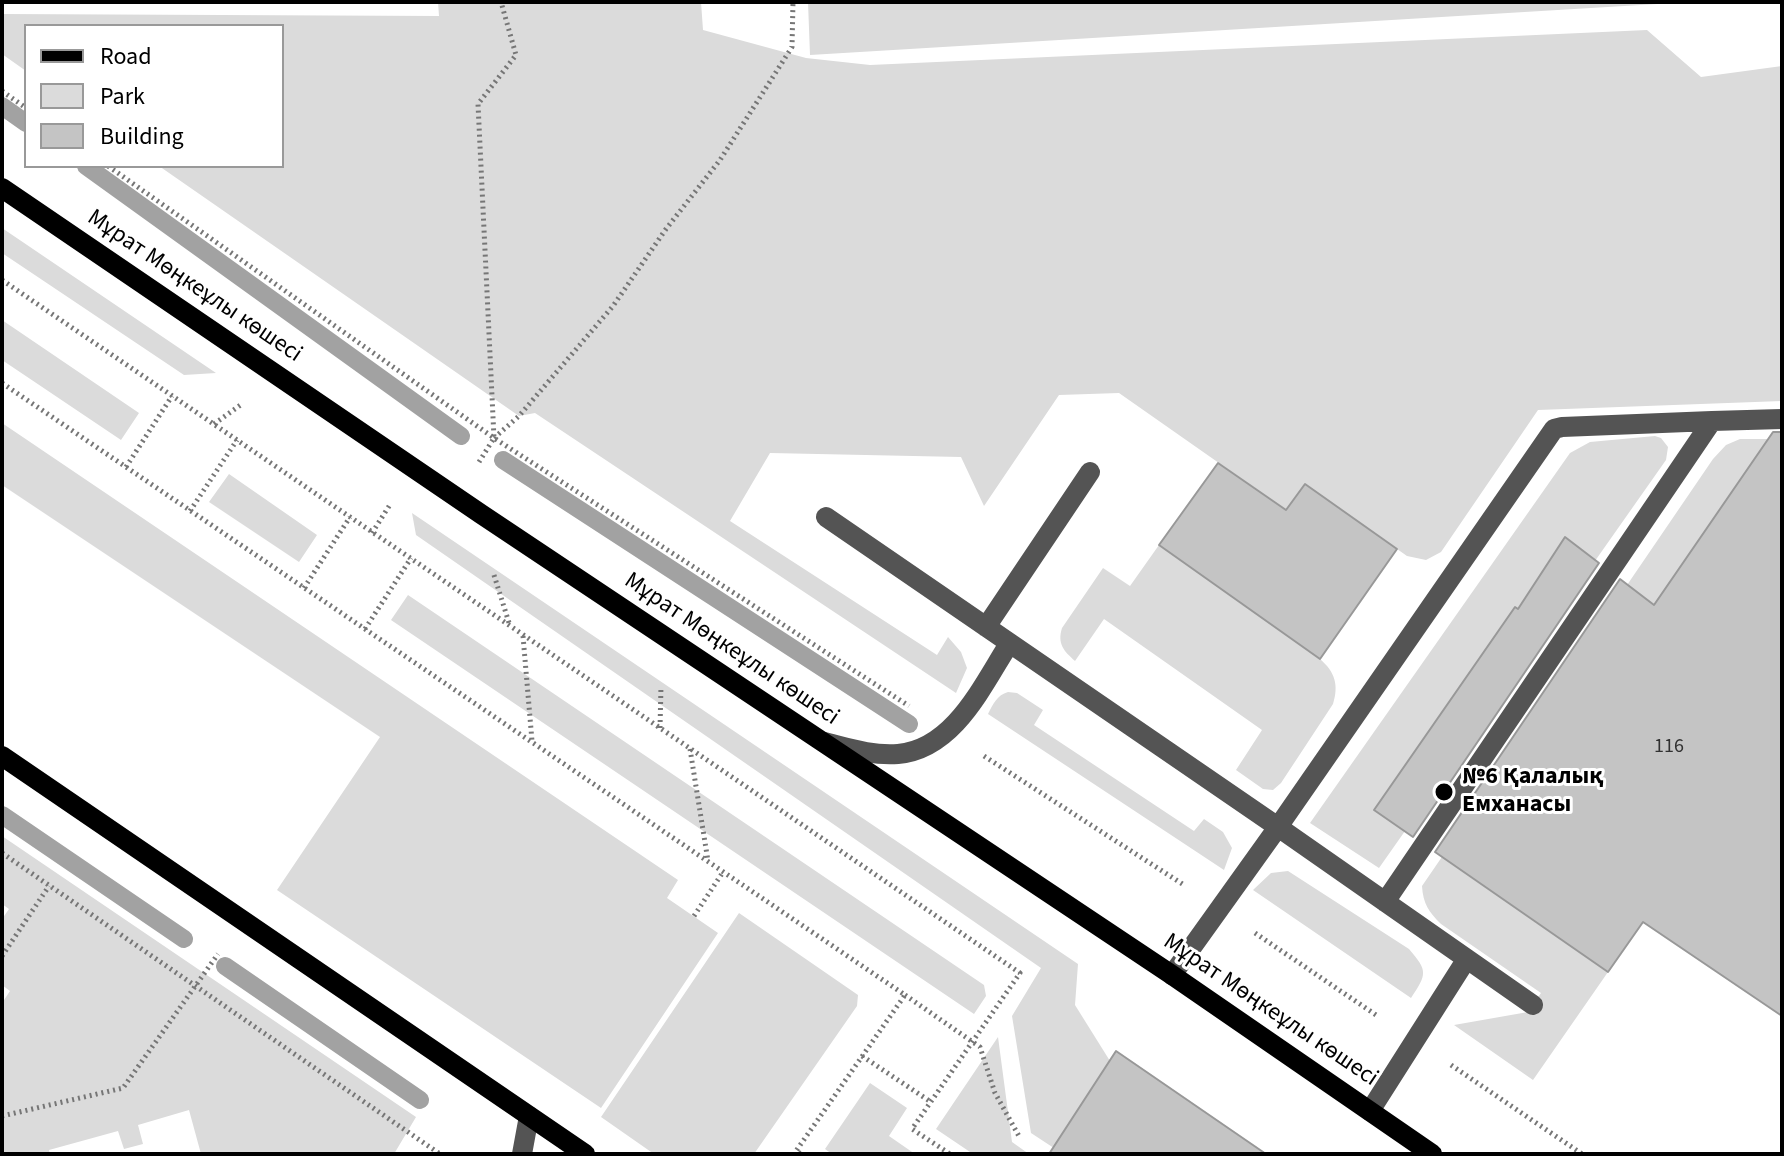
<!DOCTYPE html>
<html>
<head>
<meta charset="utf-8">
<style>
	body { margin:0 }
	#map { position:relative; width:1784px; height:1156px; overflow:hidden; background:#fff; font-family:"Source Sans 3",sans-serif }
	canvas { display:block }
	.frame { position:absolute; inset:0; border:4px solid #000; pointer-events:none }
	.legend { position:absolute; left:24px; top:24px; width:260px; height:144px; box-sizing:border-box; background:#fff; border:2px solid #999; margin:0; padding:10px 14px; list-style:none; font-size:24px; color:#000 }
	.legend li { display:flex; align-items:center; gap:16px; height:40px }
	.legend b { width:40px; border:2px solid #999 }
</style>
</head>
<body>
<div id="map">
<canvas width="1784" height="1156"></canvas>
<div class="frame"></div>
<ul class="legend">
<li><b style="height:10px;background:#000"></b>Road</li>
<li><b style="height:22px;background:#dbdbdb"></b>Park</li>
<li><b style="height:22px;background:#c4c4c4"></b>Building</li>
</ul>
</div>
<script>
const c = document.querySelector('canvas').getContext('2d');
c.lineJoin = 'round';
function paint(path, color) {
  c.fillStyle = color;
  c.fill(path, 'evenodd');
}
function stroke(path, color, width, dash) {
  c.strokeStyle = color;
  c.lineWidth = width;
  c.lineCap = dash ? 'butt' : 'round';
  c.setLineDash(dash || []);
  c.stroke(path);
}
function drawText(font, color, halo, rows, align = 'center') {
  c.font = font + ' "Source Sans 3",sans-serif';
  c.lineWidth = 6;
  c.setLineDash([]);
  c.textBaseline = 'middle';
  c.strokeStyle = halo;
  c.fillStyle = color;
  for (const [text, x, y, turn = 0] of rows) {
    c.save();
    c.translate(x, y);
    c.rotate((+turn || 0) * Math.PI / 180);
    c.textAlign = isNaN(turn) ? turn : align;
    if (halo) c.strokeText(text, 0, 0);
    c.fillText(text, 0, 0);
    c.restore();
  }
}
paint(new Path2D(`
	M438 2H701L703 30 806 58 870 65 1647 30 1701 77 1782 66V401L1538 410 1441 552 1426 560 1407 556 1305 484 1286 510 1119 393 1059 395 984 506 961 457 770 453 730 521 937 655 948 637 961 652 967 668 956 693 535 413 519 416 159 166H282V26H26V71L2 54V14L439 16Z
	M808 2H1674V3L810 55Z
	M2 228 216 373 184 375 2 253Z
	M2 320 139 413 121 440 2 360Z
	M2 423 678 880 667 898 718 933 601 1108 277 890 380 737 2 485Z
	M1655 436 1661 438 1668 447 1666 460 1379 868 1310 823 1570 453 1590 442Z
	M1740 439H1782L1638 629 1610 610 1713 459 1726 445Z
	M229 474 317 535 299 562 209 502Z
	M412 513 1078 964 1075 1005 1110 1061 1059 1139 1063 1154 1031 1133 1012 1016 1041 968 416 535Z
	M1159 545 1320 659C1335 672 1339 685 1333 704L1281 783 1273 790 1263 789 1236 770 1262 730 1104 619 1075 661C1064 651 1057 644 1062 628L1103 568 1130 586Z
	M408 595 984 985 986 996 974 1014 391 620Z
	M1008 692 1017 693 1043 710 1034 725 1194 831 1204 819 1223 832 1232 848 1224 870 988 714C993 704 997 695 1008 692Z
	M1518 746 1545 764 1468 875 1608 972 1533 1080 1454 1025 1528 1012 1541 993 1441 924C1429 912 1423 904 1422 886Z
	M2 836 416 1117 394 1154H201L189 1110 138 1125 143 1144 124 1149 118 1131 49 1150 50 1154H2V1003L10 991 2 985V919L9 909 2 904Z
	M1288 871 1409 949C1428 971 1427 974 1411 998L1253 890 1271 873Z
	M739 913 858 995 857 1006 754 1154H654L601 1117Z
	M998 1037 1012 1142 1029 1154H973L936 1129Z
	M870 1083 907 1108 889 1136 915 1154H832L825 1149Z`), '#dbdbdb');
stroke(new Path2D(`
	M2 106 26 123
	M86 166 461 436
	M503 460 909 724
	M2 815 184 939
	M225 966 420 1100`), '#a2a2a2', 18);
const building = new Path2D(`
	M1773 432H1782V1016L1643 922 1608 972 1435 852 1620 579 1654 605Z
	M1218 463 1286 510 1305 484 1397 549 1320 659 1159 545Z
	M1565 537 1599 563 1413 837 1374 810 1515 607 1518 609Z
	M1116 1051 1266 1154H1049Z`);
paint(building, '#c4c4c4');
stroke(building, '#989898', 2);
stroke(new Path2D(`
	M2 91 26 108
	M108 166 494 438 909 706
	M2 280 1020 973 912 1129 950 1154
	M2 383 905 995 796 1151 801 1154
	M214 424 242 404
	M494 438 519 416 613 306 666 229 720 160 792 47 793 2
	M479 462 494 438 478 104 516 55 501 2
	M126 467 172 396
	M190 511 237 440
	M372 533 391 503
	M494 575 510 626
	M304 588 350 517
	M365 629 411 558
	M523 636 532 741
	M660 728 661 686
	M690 749 708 861
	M984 756 1184 885
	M2 853 440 1154
	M694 916 723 872
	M1255 933 1379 1017
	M2 956 49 886
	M905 995 980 1047 995 1093 1020 1138
	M862 1056 931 1102
	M1451 1065 1582 1154
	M2 1116 123 1088 218 954`), '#767676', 5, [2, 4]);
stroke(new Path2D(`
	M826 517 1278 827 1533 1005
	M986 627 1090 472
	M824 742C848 748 872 756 898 754 954 749 982 686 1009 644
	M1385 902 1712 421 1782 419
	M1172 975 1278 827 1554 429 1562 427 1712 421
	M1370 1111 1466 960
	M522 1154 529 1116`), '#545454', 20);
stroke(new Path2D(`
	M2 188 481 514 1172 975 1432 1154
	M2 756 585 1154`), '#000', 20);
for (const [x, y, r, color] of [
	[1444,792,10,"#000"]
]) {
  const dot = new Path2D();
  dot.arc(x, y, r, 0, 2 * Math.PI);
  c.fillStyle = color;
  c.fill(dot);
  stroke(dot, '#fff', 3);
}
drawText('20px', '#313131', null, [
	["116",1669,748]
]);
drawText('24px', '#000', '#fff', [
	["Мұрат Мөңкеұлы көшесі",194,287,34],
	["Мұрат Мөңкеұлы көшесі",731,650,34],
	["Мұрат Мөңкеұлы көшесі",1270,1011,34]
]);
drawText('bold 24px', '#000', '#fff', [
	["№6 Қалалық",1462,778],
	["Емханасы",1462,806]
], 'left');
</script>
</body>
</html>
